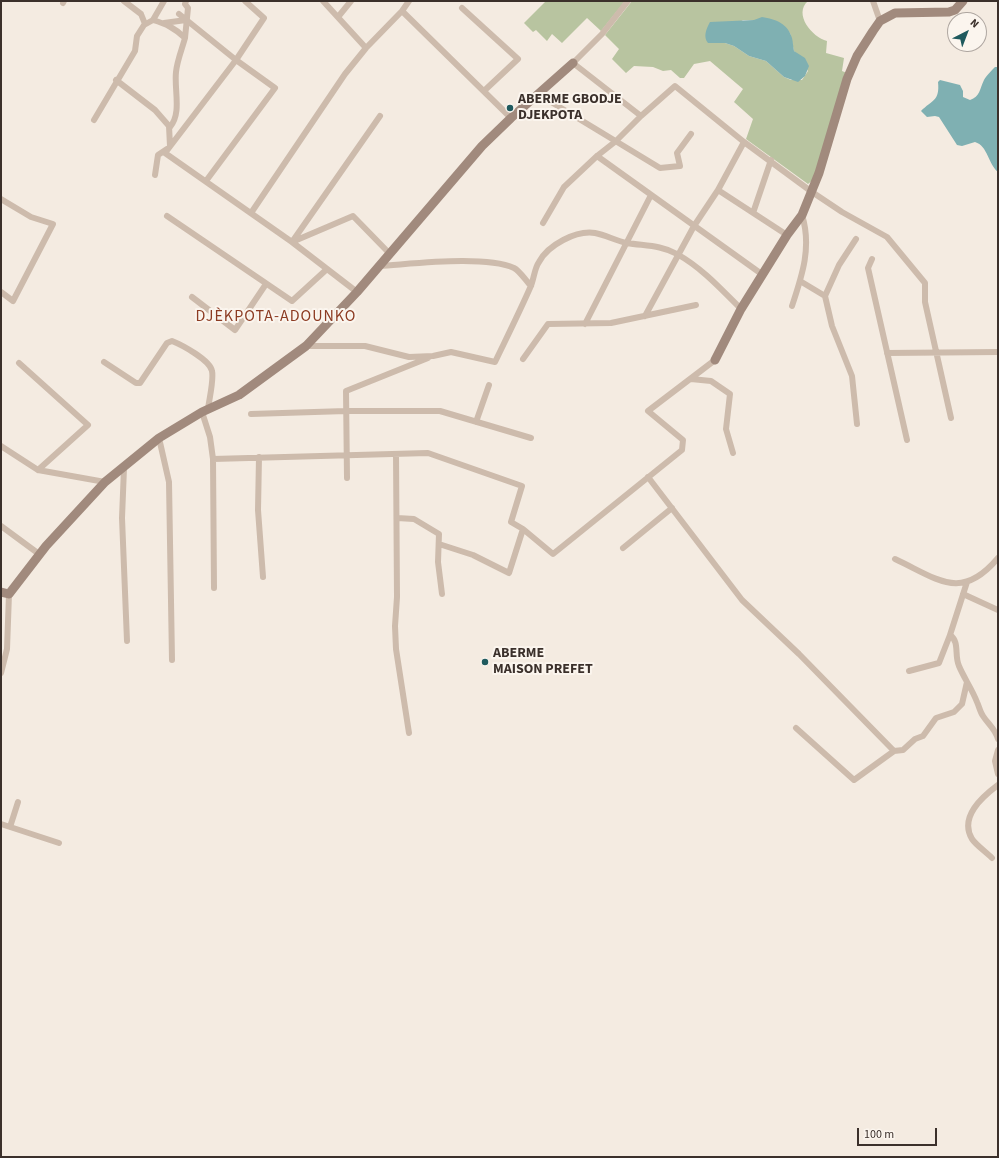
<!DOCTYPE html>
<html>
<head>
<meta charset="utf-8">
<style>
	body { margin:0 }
	#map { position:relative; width:999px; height:1158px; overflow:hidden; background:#f4ebe1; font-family:"Source Sans 3",sans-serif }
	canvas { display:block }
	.frame { position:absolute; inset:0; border:2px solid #3b302b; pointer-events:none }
	.north { position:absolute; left:947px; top:12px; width:40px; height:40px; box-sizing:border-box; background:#fbf5ee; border:1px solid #aea6a0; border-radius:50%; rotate:42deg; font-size:11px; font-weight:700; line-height:16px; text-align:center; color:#3b302b }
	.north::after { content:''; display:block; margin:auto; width:14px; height:18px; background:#1f5a5e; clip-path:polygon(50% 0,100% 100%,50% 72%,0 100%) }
	.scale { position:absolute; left:857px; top:1128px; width:80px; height:18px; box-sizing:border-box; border:2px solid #3b302b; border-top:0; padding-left:5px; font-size:12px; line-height:14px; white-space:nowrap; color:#3b302b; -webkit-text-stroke:3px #fbf5ee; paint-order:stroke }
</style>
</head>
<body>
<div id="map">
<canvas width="999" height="1158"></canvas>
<div class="frame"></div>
<div class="north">N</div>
<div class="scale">100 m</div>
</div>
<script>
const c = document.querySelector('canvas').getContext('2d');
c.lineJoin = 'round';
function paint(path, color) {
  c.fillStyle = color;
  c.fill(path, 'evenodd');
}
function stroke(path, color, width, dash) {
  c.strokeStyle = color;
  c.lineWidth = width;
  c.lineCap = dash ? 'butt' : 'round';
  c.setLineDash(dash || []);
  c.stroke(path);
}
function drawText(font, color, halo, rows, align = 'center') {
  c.font = font + ' "Source Sans 3",sans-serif';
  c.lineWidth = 4;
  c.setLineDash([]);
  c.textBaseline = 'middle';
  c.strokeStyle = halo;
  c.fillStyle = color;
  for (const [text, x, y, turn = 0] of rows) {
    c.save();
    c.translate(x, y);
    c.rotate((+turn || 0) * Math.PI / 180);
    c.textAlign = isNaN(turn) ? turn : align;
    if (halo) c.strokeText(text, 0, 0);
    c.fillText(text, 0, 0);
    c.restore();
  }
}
paint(new Path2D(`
	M546 1H625L601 31 587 18 562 43 552 34 547 41 536 30 533 32 524 23Z
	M632 1H808C793 14 812 37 827 41L826 53 844 58 842 71 847 73 814 179 808 184 746 139 753 119 734 102 743 89 710 61 694 64 684 78H680L671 70 663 71 653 67 634 66 626 73 612 59 619 49 605 35ZM743 20H754L790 33 794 51 799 56 808 71 802 80H791L784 77 766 61 749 56 734 46 725 43H708Z`), '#b8c4a0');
paint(new Path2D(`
	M762 17C776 19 788 24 792 38 793 42 793 46 794 51L805 58 809 66 805 76 798 82 784 77 766 61 749 56 734 46 725 43H708C703 37 706 29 710 22L754 20Z
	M995 67H998V172C988 164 988 146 975 142L962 146 957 145 939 117 935 116 927 117 921 111C932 100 940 101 938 82L940 80 960 85 963 91V97L970 100C980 97 980 88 984 80 986 76 992 70 995 67Z`), '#7fb0b2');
stroke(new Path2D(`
	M124 1 141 14 145 24
	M245 1 264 18 236 60 165 153 292 242 357 292
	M323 1 366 48
	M628 1 602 34 573 63 641 116
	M873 1 880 21
	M63 3 64 1
	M462 8 518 59 485 90
	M402 11 511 118
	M179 14 236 60 275 88 206 181
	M338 17 351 1
	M153 20 164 1
	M164 23 186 20
	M116 80 155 110 169 126 170 146
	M538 94 660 168 680 166 677 153 691 134
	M94 120 135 51 137 36 144 25 153 20C166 24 175 28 185 38L188 8 185 4 186 1
	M170 127C182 113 174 90 176 72 177 61 182 49 185 38
	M597 156 763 275
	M155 175 158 155 167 149
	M718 190 787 235
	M1 199 31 217 53 224 13 301 1 292
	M251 213 345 74 366 48 402 11 409 1
	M753 213 771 160
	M167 216 292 301 327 269
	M543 223 564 187 597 156 616 141 641 116 675 86 744 142 812 192 842 212 887 237 925 283V302L951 418
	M856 239 839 265 825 296 832 326 852 376 857 424
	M292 242 380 116
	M292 242 353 216 390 254
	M872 259 868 268 907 440
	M379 266C413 264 484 255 514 268 520 271 526 281 531 286
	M800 281 825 296
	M192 297 235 330 266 284
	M792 306C802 276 812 247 802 215
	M645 316 694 226 718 190 744 142
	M585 324 651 195
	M306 346H365L409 357 433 356 451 352 495 362C507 337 519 313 530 288 534 280 534 269 539 262 548 245 576 230 595 233 606 235 616 241 627 243 645 246 661 245 677 254 702 268 721 289 741 309
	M887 353 998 352
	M523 359 548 324 611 323 696 305
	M104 362 136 383H140L167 343 172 341C182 345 210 360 212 371 214 380 209 400 208 409
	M19 363 88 425 38 470
	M691 379 711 381 730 394 726 429 733 453
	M202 412 210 437 213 459 214 588
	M251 414 346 411H440L531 438
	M476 422 489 385
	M159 438 169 482 172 660
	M1 446 38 470 105 482
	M396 454 397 597 395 626 396 649 409 733
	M259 457 258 510 263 577
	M213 459 428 453 522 486 511 522 523 529 553 554 682 450 683 440 648 411 715 360
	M124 468 122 518 127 641
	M648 477 742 600 799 654 894 751
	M347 478 346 391 428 358
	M397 518 414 519 439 534 438 562 442 594
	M1 526 39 554
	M439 544 473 555 509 573 523 529
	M623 548 672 508
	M895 559C938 579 961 602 998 558
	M967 582 950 635C960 642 954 655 959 666 964 678 972 689 977 702 979 706 980 712 983 716 988 724 995 728 998 739
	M963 594 998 610
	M909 671 939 663 950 635
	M1 673 7 649 9 594
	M796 728 854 780 894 751 903 750 915 739 923 736 936 718 954 712 962 704 967 682
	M998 750 995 761 998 774
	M1 824 59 843
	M10 827 18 802
	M992 858C986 852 976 845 972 839 959 817 982 797 998 785`), '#cdbbac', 6);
stroke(new Path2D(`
	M715 360 741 309 787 235 802 215 819 173 847 79 857 56 873 31 880 21 895 13 949 12 955 10 963 1
	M1 592 9 594 46 546 105 482 159 438 202 412 239 395 306 346 357 292 482 146 511 118 573 63`), '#a18a7d', 9);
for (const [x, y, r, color] of [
	[510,108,4,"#1f5a5e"],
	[485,662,4,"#1f5a5e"]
]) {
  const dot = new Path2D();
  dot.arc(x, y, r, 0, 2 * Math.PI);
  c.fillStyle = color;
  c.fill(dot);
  stroke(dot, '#fbf5ee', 1.5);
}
drawText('bold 14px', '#3b302b', '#fbf5ee', [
	["ABERME GBODJE",518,100],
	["DJEKPOTA",518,116],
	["ABERME",493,654],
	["MAISON PREFET",493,670]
], 'left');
c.letterSpacing = '1px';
drawText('16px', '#8c3b22', '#fbf5ee', [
	["DJÈKPOTA-ADOUNKO",276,317]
]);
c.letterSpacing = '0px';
</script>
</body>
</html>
